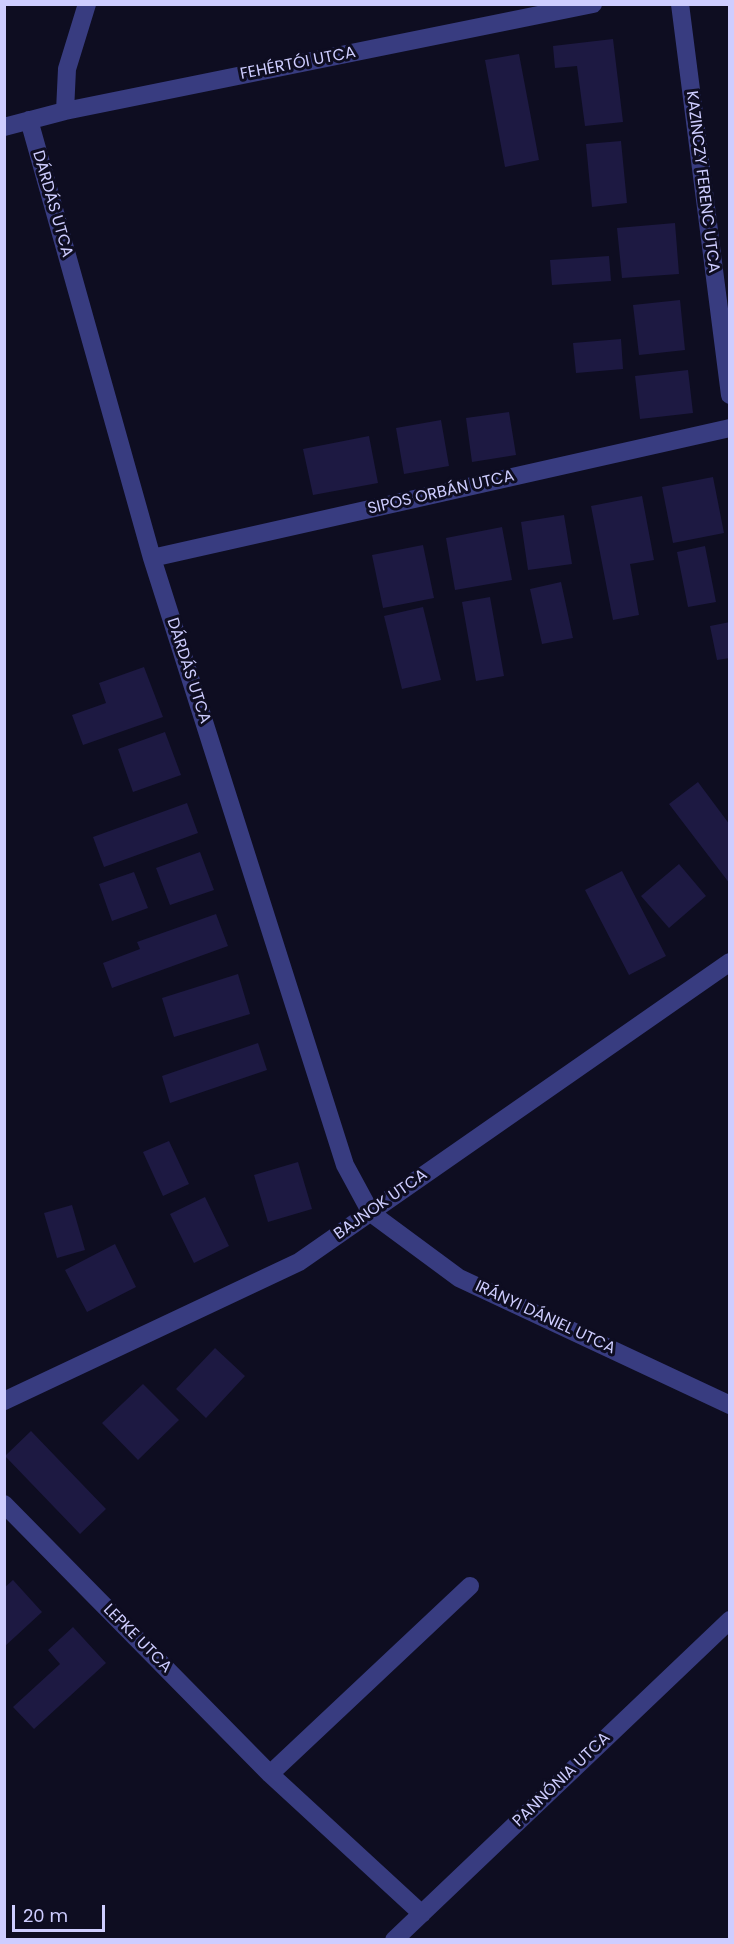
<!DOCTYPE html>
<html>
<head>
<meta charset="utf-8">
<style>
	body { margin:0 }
	#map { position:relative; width:734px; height:1944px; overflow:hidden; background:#0e0d21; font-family:Poppins,sans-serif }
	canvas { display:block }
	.frame { position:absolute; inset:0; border:6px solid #cecdff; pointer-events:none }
	.scale { position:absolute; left:12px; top:1905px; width:93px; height:27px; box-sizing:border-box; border:3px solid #cecdff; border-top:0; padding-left:8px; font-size:18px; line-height:21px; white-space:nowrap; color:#cecdff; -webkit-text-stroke:4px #0e0d21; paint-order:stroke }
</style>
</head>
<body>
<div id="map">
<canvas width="734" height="1944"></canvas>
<div class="frame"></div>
<div class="scale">20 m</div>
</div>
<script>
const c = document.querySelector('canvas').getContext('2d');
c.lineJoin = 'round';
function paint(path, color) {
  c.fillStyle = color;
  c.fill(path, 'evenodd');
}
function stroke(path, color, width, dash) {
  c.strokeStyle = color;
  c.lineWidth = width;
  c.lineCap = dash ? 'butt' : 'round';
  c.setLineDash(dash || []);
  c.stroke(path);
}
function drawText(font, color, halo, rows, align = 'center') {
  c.font = font + ' Poppins,sans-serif';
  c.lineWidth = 6;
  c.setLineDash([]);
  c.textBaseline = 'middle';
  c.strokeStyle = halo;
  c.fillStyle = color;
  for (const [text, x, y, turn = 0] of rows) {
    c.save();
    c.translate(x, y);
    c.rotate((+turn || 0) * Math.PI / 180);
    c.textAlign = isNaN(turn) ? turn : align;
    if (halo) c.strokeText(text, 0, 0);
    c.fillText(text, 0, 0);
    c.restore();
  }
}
paint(new Path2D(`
	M613 39 623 122 585 126 577 66 555 68 553 46Z
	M519 54 539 160 505 167 485 60Z
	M621 141 627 203 592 207 586 144Z
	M675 223 679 274 622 278 617 228Z
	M609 256 611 281 552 285 550 260Z
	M680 300 685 350 639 355 633 305Z
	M621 339 623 369 576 373 573 343Z
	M688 370 693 413 640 419 635 376Z
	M509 412 516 455 472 462 466 418Z
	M441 420 449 466 404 474 396 428Z
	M369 436 378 483 313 495 303 449Z
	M713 477 724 533 673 543 662 487Z
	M642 496 654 560 630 564 639 615 613 620 591 506Z
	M564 515 572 564 528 570 521 522Z
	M502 527 512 580 455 590 446 538Z
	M423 545 434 598 383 608 372 555Z
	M705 546 716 602 688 607 677 552Z
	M561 582 573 638 542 644 530 589Z
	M490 597 504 676 476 681 462 602Z
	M423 607 441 680 402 689 384 616Z
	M730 622V658L717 660 710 626Z
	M144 667 163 717 83 745 72 715 106 703 99 683Z
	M165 732 181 775 133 792 118 749Z
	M698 782 730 825V884L669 804Z
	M187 803 198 833 104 867 93 837Z
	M200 852 214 890 170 905 156 868Z
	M679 864 706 896 669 928 641 896Z
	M622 871 666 956 629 975 585 890Z
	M134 872 148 908 112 921 99 884Z
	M216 914 228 946 112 988 103 963 140 949 137 942Z
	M238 974 250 1014 174 1037 162 998Z
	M258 1043 267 1070 170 1103 162 1076Z
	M169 1141 189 1184 163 1196 143 1152Z
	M298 1162 312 1209 268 1222 254 1175Z
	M205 1197 229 1246 194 1263 170 1214Z
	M72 1205 85 1250 57 1258 44 1213Z
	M115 1244 136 1287 87 1312 65 1270Z
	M215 1348 245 1376 206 1418 176 1389Z
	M143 1384 179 1420 138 1460 102 1423Z
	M31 1431 106 1509 80 1534 5 1456Z
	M13 1580 42 1612 4 1647V1588Z
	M73 1627 106 1663 34 1729 13 1707 60 1664 48 1650Z`), '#1d1942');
stroke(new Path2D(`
	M680 4 730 395
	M65 111 67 69 87 4
	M29 120 152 558 345 1165 371 1213 459 1278 730 1405
	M4 127 65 111 593 4
	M152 558 730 428
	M4 1401 299 1262 730 962
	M4 1504 270 1774 422 1914
	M270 1774 470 1586
	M394 1940 730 1620`), '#383c80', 18);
drawText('16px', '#cecdff', '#0e0d21', [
	["FEHÉRTÓI UTCA",298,64,-11],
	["KAZINCZY FERENC UTCA",702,182,83],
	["DÁRDÁS UTCA",52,204,74],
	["SIPOS ORBÁN UTCA",441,493,-13],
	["DÁRDÁS UTCA",188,671,72],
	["BAJNOK UTCA",381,1205,-35],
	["IRÁNYI DÁNIEL UTCA",545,1318,25],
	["LEPKE UTCA",137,1639,45],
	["PANNÓNIA UTCA",562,1780,-44]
]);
</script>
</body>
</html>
